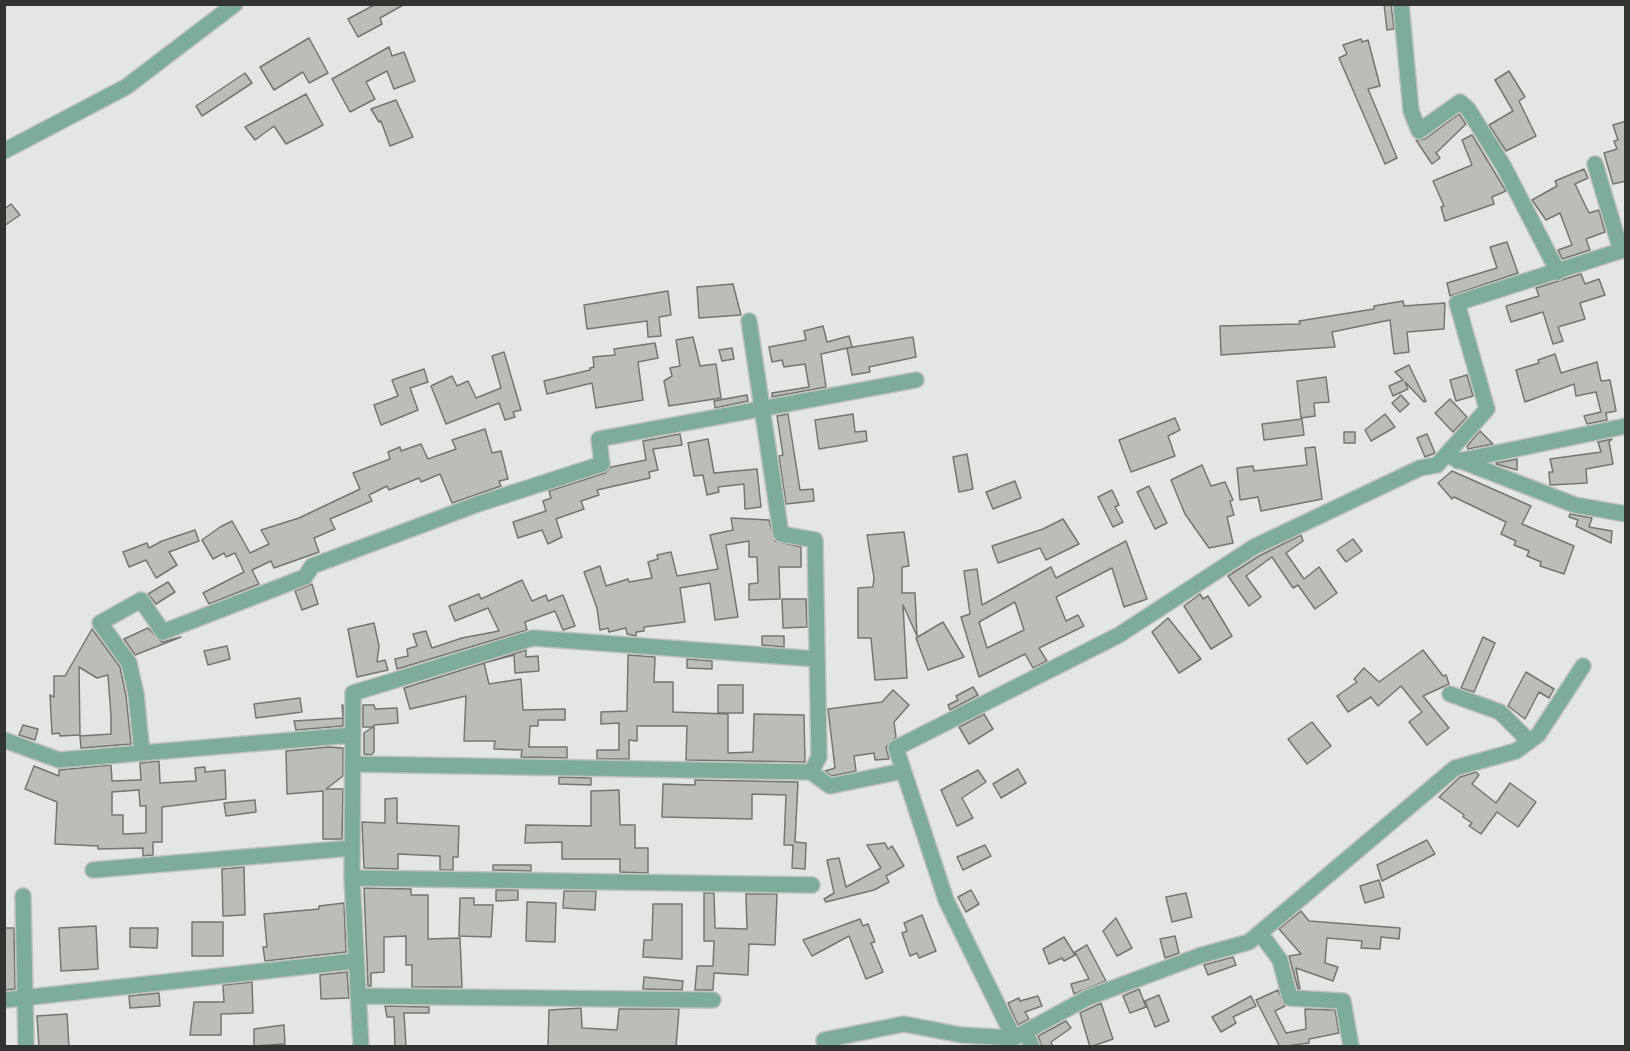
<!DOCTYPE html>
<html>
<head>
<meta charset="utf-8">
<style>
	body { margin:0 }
	#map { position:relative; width:1630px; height:1051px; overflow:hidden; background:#e3e6e2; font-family:"Noto Sans",sans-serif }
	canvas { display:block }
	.frame { position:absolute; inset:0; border:6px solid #323432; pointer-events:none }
</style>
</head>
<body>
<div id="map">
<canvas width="1630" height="1051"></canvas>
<div class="frame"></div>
</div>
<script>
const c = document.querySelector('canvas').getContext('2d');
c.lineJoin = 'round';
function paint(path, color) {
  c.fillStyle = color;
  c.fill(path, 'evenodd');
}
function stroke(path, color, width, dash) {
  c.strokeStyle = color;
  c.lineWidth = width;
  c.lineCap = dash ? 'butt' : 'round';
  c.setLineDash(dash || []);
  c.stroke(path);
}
const building = new Path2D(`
	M376 4H405L380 18 382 24 358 37 348 19Z
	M1384 4H1391L1394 29 1387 30Z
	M309 38 328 73 309 83 303 72 274 90 260 67Z
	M1361 39 1362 42 1368 40 1380 86 1368 89 1397 158 1385 164 1339 58 1347 54 1343 45Z
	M389 47 392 56 404 52 415 81 394 89 387 71 366 82 375 99 350 112 332 79Z
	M1509 71 1525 97 1519 101 1536 136 1506 151 1489 125 1513 111 1495 80Z
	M245 73 252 83 202 116 196 106Z
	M306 94 323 125 308 133 286 144 274 126 255 140 245 127Z
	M396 100 413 137 390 146 381 121 379 122 371 109Z
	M1459 114 1466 124 1436 153 1440 158 1432 164 1416 140 1425 139Z
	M1626 121V181L1613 184 1604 153 1617 149 1614 141 1618 140 1613 125Z
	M1472 135 1506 191 1492 197 1494 204 1445 221 1441 207 1444 206 1433 181 1472 165 1462 140Z
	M1584 169 1588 178 1575 184 1589 213 1599 210 1605 232 1586 239 1590 250 1562 259 1558 250 1572 245 1560 213 1546 220 1532 200 1557 186 1555 181Z
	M11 204 20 215 4 226V209Z
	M1507 242 1518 273 1450 296 1447 283 1497 268 1490 247Z
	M1581 274 1585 284 1599 279 1605 295 1580 303 1585 319 1558 327 1563 341 1553 344 1543 312 1511 322 1506 306 1539 296 1536 288Z
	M733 284 741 315 699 318 697 287Z
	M668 291 671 315 659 317 661 336 648 337 647 321 587 329 584 305Z
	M1403 301 1404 306 1445 303 1444 329 1407 332 1409 352 1394 354 1390 320 1332 332 1335 347 1221 355 1220 326 1300 324 1299 321 1374 309V306Z
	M823 326 827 342 849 336 852 347 821 354 826 387 772 397V393L809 387 805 364 784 367 782 360 772 362 769 347 806 340 804 331Z
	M693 337 700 366 716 364 721 398 669 406 664 381 672 376 670 368 680 366 676 340Z
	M913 337 916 357 869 367 870 372 852 375 847 348Z
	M655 343 658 358 638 362 643 400 596 408 592 383 547 394 544 381 590 370V368L594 367 593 357 615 355 614 349Z
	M732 348 734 359 722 361 719 350Z
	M504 352 521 410 513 412 515 417 505 420 499 403 446 424 431 386 452 376 457 386 468 381 476 398 501 388 492 356Z
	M1555 354 1561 373 1597 362 1601 381 1610 380 1616 411 1606 413 1607 420 1587 424 1584 416 1601 412 1596 392 1576 396 1574 384 1525 402 1516 370 1539 363 1538 360Z
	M1409 365 1426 401 1424 402 1405 382 1408 389 1393 396 1389 386 1403 380 1395 372Z
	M424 369 428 382 410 388 418 410 381 425 374 405 398 396 392 380Z
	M1467 375 1473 396 1456 401 1450 380Z
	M1326 377 1329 402 1314 403 1315 416 1301 418 1297 381Z
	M747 395 748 401 715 408 714 401Z
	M1401 395 1409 404 1400 412 1392 403Z
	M1450 399 1467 417 1453 432 1435 413Z
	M788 414 800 490 813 489 814 501 786 504 779 456 783 455 777 416Z
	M853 414 855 432 866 431 867 441 819 449 815 420Z
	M1385 414 1395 427 1371 441 1365 430Z
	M1175 418 1180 430 1168 436 1175 456 1131 472 1119 440Z
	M1302 419 1304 435 1264 440 1262 424Z
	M485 429 492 453 501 451 508 479 499 481 501 486 452 503 440 474 421 482 419 478 389 490 387 486 369 495 372 501 330 519 335 529 314 538 319 552 274 568 271 561 252 570 259 584 209 604 203 593 244 572 235 553 226 557 224 553 213 559 202 540 220 527 232 521 250 553 269 544 261 530 299 518 360 489 353 473 390 459 388 452 400 447 401 451 421 444 428 459 456 449 452 440Z
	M1480 431 1493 444 1468 449 1467 446Z
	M1344 432H1355V443H1344Z
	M680 434 682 445 653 449 658 470 649 472 650 478 597 490 599 495 581 501 584 509 556 519 562 537 548 544 542 530 518 538 513 522 546 511 543 501 551 498 549 491 605 473 611 467 646 460 643 441Z
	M1427 434 1435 453 1425 457 1417 438Z
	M708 439 714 473 757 469 761 507 745 509 744 484 718 487 719 492 707 495 703 475 694 476 688 443Z
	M1612 439 1609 442 1613 464 1586 469 1587 483 1550 485 1549 472H1553L1550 459 1601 452 1598 442Z
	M1315 447 1322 499 1261 511 1258 497 1240 500 1237 468 1253 466 1254 471 1307 465 1305 448Z
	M967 454 973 489 959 492 953 457Z
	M1517 459V470L1496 464V463Z
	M1202 465 1211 486 1225 482 1233 500 1230 501 1234 515 1227 517 1233 543 1209 548 1185 514 1171 480Z
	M1452 471 1531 506 1522 524 1574 546 1564 574 1540 566 1541 562 1527 556 1529 551 1514 545 1516 541 1501 534 1506 522 1454 497 1452 499 1438 483Z
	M1015 481 1021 498 993 509 986 492Z
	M1149 486 1167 523 1155 529 1137 492Z
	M1112 490 1119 505 1115 507 1123 522 1113 527 1098 497Z
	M1570 514 1592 518 1589 527 1612 531 1611 543 1576 526 1578 520 1569 517Z
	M731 518 769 520 775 541 801 547V567H779L780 599 749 600V584L758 583 757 557H749V541L726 545 738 617 715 620 710 583 680 588 685 622 644 627V631L636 632V636L627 634 626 628 609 632 608 628 600 630 597 608 584 572 600 566 606 586 628 579 629 582 652 578 648 562 658 559 657 555 671 552 677 576 718 569 710 535 733 530Z
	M1063 519 1079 544 1046 560 1040 548 998 563 992 546 1043 529Z
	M195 530 199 541 169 552 177 565 156 578 146 560 129 567 123 552 147 543 149 548 162 541Z
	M904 532 909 566 902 567V593H915L917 636 903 605 907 678 875 680 871 638H858V588L873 587 874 578 867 535Z
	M1301 535 1303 541 1286 553 1304 579 1319 567 1337 593 1315 609 1298 585 1293 588 1272 557 1246 576 1261 597 1249 606 1228 576 1259 556Z
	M1353 539 1362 551 1346 562 1337 550Z
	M1126 541 1147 599 1124 607 1112 568 1056 597 1066 621 1078 615 1084 626 1039 648 1047 661 1033 668 1025 654 979 677 961 617 970 614 964 571 977 569 982 605 1051 567 1056 578ZM1015 602 1024 630 987 648 979 622Z
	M522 580 532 601 546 595 548 601 563 595 575 626 563 630 555 611 525 622 527 630 397 669 395 659 408 656 407 649 417 646 413 634 426 631 432 648 462 638 499 631 488 608 455 621 449 606 479 594 481 599Z
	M168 582 175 592 156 604 148 594Z
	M312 584 318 604 302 610 295 591Z
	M1200 594 1203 599 1208 596 1232 636 1211 649 1184 606Z
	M782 599H806L807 627 783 628Z
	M1168 618 1201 659 1179 673 1152 632Z
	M943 622 964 657 928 670 916 638Z
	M374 623 379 646 377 662 385 660 388 670 357 677 348 629Z
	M148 628 162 642 181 637 135 655 124 639Z
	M92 629 120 667 126 696 131 744 81 748 80 736 111 734V716L108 675 97 678 79 667 80 735 60 736 59 733 52 734 50 695 54 697V676H65Z
	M762 636H784V647L762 645Z
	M1483 637 1495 643 1474 692 1461 688Z
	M227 646 230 659 208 665 204 651Z
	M526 650V657L538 656 539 671 515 673 514 655 484 663 489 684 521 679 523 710 565 709V720H538V726H530L529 747H567V758L521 757 522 750 494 749 495 741H464L466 696 410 709 404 688Z
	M1423 650 1443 676 1446 675 1449 684 1423 696 1449 728 1427 745 1409 722 1422 712 1401 686 1378 706 1371 697 1348 712 1337 696 1357 682 1354 679 1364 668 1379 682Z
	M628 655 655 657 654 682H673V712L728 714V753L753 752 754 714 804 715 805 762 686 760 687 726H637V741L629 740V759H597V750H619V723L601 724V712L627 711Z
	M687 659 712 661V669L687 668Z
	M1526 672 1554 689 1549 698 1539 692 1525 719 1508 706Z
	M718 685H743V713H718Z
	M973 687 978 695 950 710 948 705 958 700 956 696Z
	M893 690 909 705 894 722 896 737 886 747 889 759 875 760 874 753 854 756 856 771 832 776 825 771 835 768 828 709 882 702Z
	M300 698 302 712 256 718 254 704Z
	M342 705H343V726L296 730 294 721 343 718Z
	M363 705H374L375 709 397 708 398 723 374 725V752L371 755 364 754V733L373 727H363Z
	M984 714 993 729 969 744 959 727Z
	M1312 722 1331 746 1307 764 1288 739Z
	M23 725 38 729 35 740 19 735Z
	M328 747 343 748V776L326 789H343L342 839H323V791L287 794 286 751Z
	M159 761 160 783 196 781 195 768 205 767V772L225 770 226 799 162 807V842H153V855L143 856V848L98 849V846L55 844 57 802 25 789 34 766 59 776V770L111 765 112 781 139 780H141L140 763ZM139 790 140 806H146V833L123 834V815H112V792Z
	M1018 769 1026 783 1001 798 993 784Z
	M978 770 986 782 962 798 973 818 957 826 941 790Z
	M1476 772 1479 775 1472 784 1496 803 1510 783 1536 802 1518 827 1497 812 1481 834 1469 826 1472 823 1463 817 1464 815 1439 797 1460 777Z
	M559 777 591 778V785L559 784Z
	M695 780 798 782 795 842 806 843 805 869 792 868 793 845H784L786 795 752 794V819L662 817 663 784 695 785Z
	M619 790 620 825H635V848H648V873L620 872V859H562V842L525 843 526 825 591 826V791Z
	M397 798V823L459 826 458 857H453V870H440V856L398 854V869L364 868 362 822 385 823V799Z
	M255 800 256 812 226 816 224 803Z
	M1427 840 1435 854 1382 881 1377 865Z
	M885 843 888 849 892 846 904 866 886 876 889 882 874 890 826 902 824 899 834 893 827 860 839 858 846 887 881 868 867 845Z
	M985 845 991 856 963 870 957 857Z
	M493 865H531V871L493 870Z
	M244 867 245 915 223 916 222 869Z
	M1379 880 1384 897 1365 903 1360 886Z
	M364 888 411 889V895H428V939L460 938 462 987H412V965H406V936L384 937V972L371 973V986H368Z
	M496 890H518V900L496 901Z
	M971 890 979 904 966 912 958 897Z
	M564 891H596L595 910 563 908Z
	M704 893H714L715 928 747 929 746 894H777L775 945 749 944 748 975 714 973 713 990H695L697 966H713L714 941H704Z
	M1186 893 1192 917 1172 922 1166 897Z
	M460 898H474V905H493L491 937 459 936Z
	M527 902 556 903 555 942 526 941Z
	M344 903 346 952 265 961 263 947H267L264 914 319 909V906Z
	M653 904H682V959L643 957 644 940H652Z
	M1301 911 1309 921 1400 928 1399 939 1381 937 1380 949 1361 948 1362 941 1327 938 1325 963 1338 967 1333 981 1296 968 1300 989H1298L1289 956 1301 954 1279 929Z
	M922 915 936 951 919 958 917 953 910 956 902 933 907 931 904 923Z
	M1116 918 1132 948 1117 956 1103 931Z
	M860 919 863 926 868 924 875 942 871 943 883 972 866 979 849 936 812 956 803 940Z
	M192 922H223V956H192Z
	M96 926 98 969 61 971 59 928Z
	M4 928H14L15 989 4 990Z
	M130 928H158L157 948 130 947Z
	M1175 936 1179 953 1165 958 1160 939Z
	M1064 937 1075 955 1064 961 1062 958 1049 964 1043 949Z
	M1087 945 1106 981 1074 994 1071 984 1089 979 1075 952Z
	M1233 957 1236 965 1208 975 1204 965Z
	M347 972 349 998 321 999 320 975Z
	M644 977 683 981 682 990 643 989Z
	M252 982 253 1013 221 1014V1035H190L194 1002H224L223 985Z
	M1139 989 1146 1007 1130 1013 1123 996Z
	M1278 990 1285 1006 1275 1011 1286 1033 1306 1029 1305 1009 1335 1010 1339 1033 1309 1039V1043L1280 1047 1256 1000Z
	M159 993 160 1006 130 1008 129 996Z
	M1159 995 1169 1021 1155 1027 1145 1001Z
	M1038 996 1042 1006 1025 1012 1029 1019 1018 1025 1008 1003 1019 998 1020 1001Z
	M1251 996 1256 1006 1233 1017 1236 1023 1221 1032 1212 1017Z
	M1101 1003 1113 1039 1090 1047 1080 1013Z
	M385 1006 429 1007V1013H404L406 1047H395L394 1017H387Z
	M581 1008 582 1028 617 1030 619 1009H679L676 1047H548L549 1010Z
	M67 1014 69 1047H39L37 1016Z
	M1066 1021 1071 1028 1051 1042 1053 1047H1042L1038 1036Z
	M284 1025 285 1044 254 1046V1029Z`);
paint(building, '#bdbdb8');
stroke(building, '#767671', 1.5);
const minor = new Path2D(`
	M1401 4 1411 111 1419 131 1460 102 1468 109 1504 167 1558 272
	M4 151 126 87 235 4
	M1595 164 1621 251
	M749 321 781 534 815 540 819 757 811 772
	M1446 455 1575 505 1626 514
	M1458 461 1626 426
	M1450 694 1500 712 1529 741
	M4 740 59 760 353 735
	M142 753 136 694 129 663 100 623 141 600 163 632 305 577 312 566 478 504 602 464 599 439 916 380
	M353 764 811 772 830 786 903 771
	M93 870 352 848
	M352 878 812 885
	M23 896 26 1046
	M1260 933 1280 960 1290 998 1343 1001 1351 1046
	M358 996 713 1000
	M4 1000 355 961
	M1025 1032 1032 1046
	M1014 1038 1087 998 1199 956 1249 942 1455 768 1516 751 1538 735 1583 666
	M361 1046 352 878 353 693 533 638 817 659
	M826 1046 824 1040 904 1024 961 1035 1014 1038 946 900 896 748 1119 635 1254 547 1420 468 1437 465 1487 409 1457 303 1626 249`);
stroke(minor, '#c0c2bf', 18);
stroke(minor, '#7dac9c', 15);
</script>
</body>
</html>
